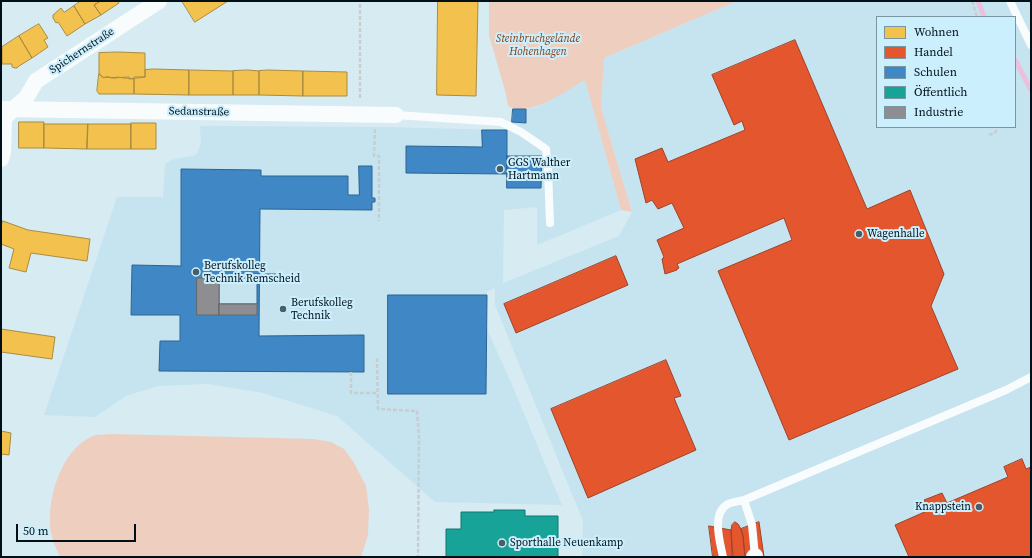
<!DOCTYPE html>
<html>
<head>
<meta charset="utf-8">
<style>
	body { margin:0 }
	#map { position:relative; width:1032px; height:558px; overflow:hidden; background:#d7ebf3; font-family:"Source Serif 4",serif }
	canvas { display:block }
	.frame { position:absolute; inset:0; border:2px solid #001018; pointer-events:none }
	.legend { position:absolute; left:876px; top:16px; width:140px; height:112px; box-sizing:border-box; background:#cceffe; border:1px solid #7a96a2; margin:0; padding:5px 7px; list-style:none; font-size:12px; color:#001018 }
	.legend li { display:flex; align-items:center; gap:8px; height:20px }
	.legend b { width:20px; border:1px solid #7a96a2 }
	.scale { position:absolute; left:16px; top:524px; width:120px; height:18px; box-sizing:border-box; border:2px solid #001018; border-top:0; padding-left:5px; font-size:12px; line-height:14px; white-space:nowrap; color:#001018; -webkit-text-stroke:3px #cceffe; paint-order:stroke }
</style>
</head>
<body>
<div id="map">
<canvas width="1032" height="558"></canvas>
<div class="frame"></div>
<ul class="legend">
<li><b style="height:11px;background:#f2c14e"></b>Wohnen</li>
<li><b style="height:11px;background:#e4572e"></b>Handel</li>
<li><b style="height:11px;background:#3f88c5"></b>Schulen</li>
<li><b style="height:11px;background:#17a398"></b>Öffentlich</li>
<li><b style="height:11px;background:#8d8d92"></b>Industrie</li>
</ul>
<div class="scale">50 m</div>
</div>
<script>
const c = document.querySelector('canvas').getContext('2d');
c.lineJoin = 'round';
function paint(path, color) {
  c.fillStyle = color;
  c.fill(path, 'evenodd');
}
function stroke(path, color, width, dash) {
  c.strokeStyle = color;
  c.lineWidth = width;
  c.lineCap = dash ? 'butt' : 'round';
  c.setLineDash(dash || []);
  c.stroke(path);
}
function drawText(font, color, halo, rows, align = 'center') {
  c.font = font + ' "Source Serif 4",serif';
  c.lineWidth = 4;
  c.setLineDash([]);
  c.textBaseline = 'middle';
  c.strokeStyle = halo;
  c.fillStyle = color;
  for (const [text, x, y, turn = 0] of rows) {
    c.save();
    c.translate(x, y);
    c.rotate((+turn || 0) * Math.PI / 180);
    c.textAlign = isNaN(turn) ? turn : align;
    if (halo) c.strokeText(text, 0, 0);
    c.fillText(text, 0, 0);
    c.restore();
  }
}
paint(new Path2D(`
	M737 1H1031V557H582L583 521 495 305V288L487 291 486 327 513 387 562 505 435 502 337 416 263 393 208 384 158 386 126 396 95 417 44 415 117 197H163L165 164 171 160 196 155 201 144 200 126 384 127 507 130 512 122 513 109H526L536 107 585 80 621 210 537 245V207L504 210 503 283 619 236 632 212 601 108 604 58ZM877 17H1015V127H877Z`), '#c6e3f0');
paint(new Path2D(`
	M489 1H737L604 58 601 108 632 212 621 210 585 80C566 91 529 118 508 106L506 94 489 35Z
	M111 434 314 439 331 442 344 449 354 463 366 486 369 509 368 535 361 557H60C57 551 54 543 52 537 44 505 60 449 93 436 98 434 105 435 111 434Z`), '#edcebf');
const homes = new Path2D(`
	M81 1H98L99 2 94 5 101 15 85 24 74 6Z
	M98 1H118L119 3 101 15 94 5 99 2Z
	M182 1H228L195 22Z
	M438 1H478L476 96 437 95Z
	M74 6 85 24 67 36 58 22 56 23 53 18V15L61 8 64 12Z
	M39 24 48 38 44 40 48 47 32 58 19 36Z
	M19 36 32 58 19 66 17 68H15L12 67V64H2V47Z
	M118 52 145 53V77L129 79V77L111 78 110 77H105L104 78 99 74V53Z
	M154 69 189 70V95L134 94V77H145V70Z
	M189 70 233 71V95H189Z
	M248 70 259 71V95H233V71Z
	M268 70 303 71V96L259 95V71Z
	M303 71 347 72V96H303Z
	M99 74 104 78 105 77 116 78V77L134 79V94H99L97 91Z
	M19 122H44V148H19Z
	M131 123H156V149H131Z
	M44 124H88L87 149 44 148Z
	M88 124H131V149H87Z
	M3 221 28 230 90 239 87 261 31 253 26 272 9 268 14 249 1 244V226Z
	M1 329 55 337 52 359 1 352Z
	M1 431 11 433 9 455 1 454Z`);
paint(homes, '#f2c14e');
stroke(homes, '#a98c3e', 1);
const shops = new Path2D(`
	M795 40 867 209 910 190 944 274 931 306 958 369 789 440 718 271 792 240 784 218 677 264 679 268 677 269V270L665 274 662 259 664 257 657 240 684 228 672 203 658 209 652 200 646 203 635 159 662 148 668 162 745 130 742 121 734 125 712 75Z
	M616 256 628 285 516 333 504 304Z
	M666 360 681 396 674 398 696 450 588 498 551 409Z
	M1022 459 1026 469 1031 467V557H909L895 525 929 510 924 500 942 493 947 503 1008 477 1004 467Z
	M735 522 738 524 741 529 743 536 745 557H733L732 555 731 530 732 525Z
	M759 522 764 557H745L743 536 741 529Z
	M709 526 731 530 733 557H713Z`);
paint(shops, '#e4572e');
stroke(shops, '#a04227', 1);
const schools = new Path2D(`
	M513 109H526V123L512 122Z
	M482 130H507V174L406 173V146L482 147Z
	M507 156H542L541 188H507Z
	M359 166H372V198H375V202H372V210L260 209 259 336 364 335V372L159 371 160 341H180V315H131L132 265 181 266V169L261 170V176H348V195H359Z
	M253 274H276V280H257V304H219V278H253Z
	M388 295H487L486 394H388Z`);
paint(schools, '#3f88c5');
stroke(schools, '#2c6491', 1);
const public = new Path2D(`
	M494 510H525V516H558V557H446V529H461V512H494Z`);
paint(public, '#17a398');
stroke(public, '#107772', 1);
const industry = new Path2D(`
	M197 278H219V315H197Z
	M219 304H257V315H219Z`);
paint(industry, '#8d8d92');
stroke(industry, '#63686d', 1);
stroke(new Path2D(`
	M978 1 984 17
	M1015 60 1031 90`), '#ecc0dd', 5);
stroke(new Path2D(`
	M972 1 977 17
	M360 98V1
	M375 129 374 156H379V221
	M989 135 995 133 998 127
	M377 358 378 409 417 411 419 437 418 557
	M351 372V393H378`), '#c8cdd0', 2.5, [4, 2]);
stroke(new Path2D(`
	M1010 1 1031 45
	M396 115 501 122 521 132 546 149 548 170 550 223
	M744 500 752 525 755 556
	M723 557C720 542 711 513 728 504 733 502 739 501 744 500L1006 390 1031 377`), '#f9fcfd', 8);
stroke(new Path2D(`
	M1 109 396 115
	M1 159 3 152 4 119 13 109 26 98 36 81 159 1
	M754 557 755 556`), '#f9fcfd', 16);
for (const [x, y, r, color] of [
	[500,169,4,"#4b5d65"],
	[859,234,4,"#4b5d65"],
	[196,272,4,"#4b5d65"],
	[283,309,4,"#4b5d65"],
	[979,507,4,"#4b5d65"],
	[502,543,4,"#4b5d65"]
]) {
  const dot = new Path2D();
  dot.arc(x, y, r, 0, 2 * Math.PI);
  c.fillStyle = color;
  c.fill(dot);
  stroke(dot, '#cceffe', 1.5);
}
drawText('italic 11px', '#833a0f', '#cceffe', [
	["Steinbruchgelände",538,39],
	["Hohenhagen",538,52]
]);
drawText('11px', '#001018', '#cceffe', [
	["Spichernstraße",82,51,-33],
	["Sedanstraße",199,112,1]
]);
drawText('11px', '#001018', '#cceffe', [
	["GGS Walther",508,163],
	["Hartmann",508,176],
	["Wagenhalle",867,234],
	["Berufskolleg",204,266],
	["Technik Remscheid",204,279],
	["Berufskolleg",291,303],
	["Technik",291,316],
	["Knappstein",971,507,"right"],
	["Sporthalle Neuenkamp",510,543]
], 'left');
</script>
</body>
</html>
